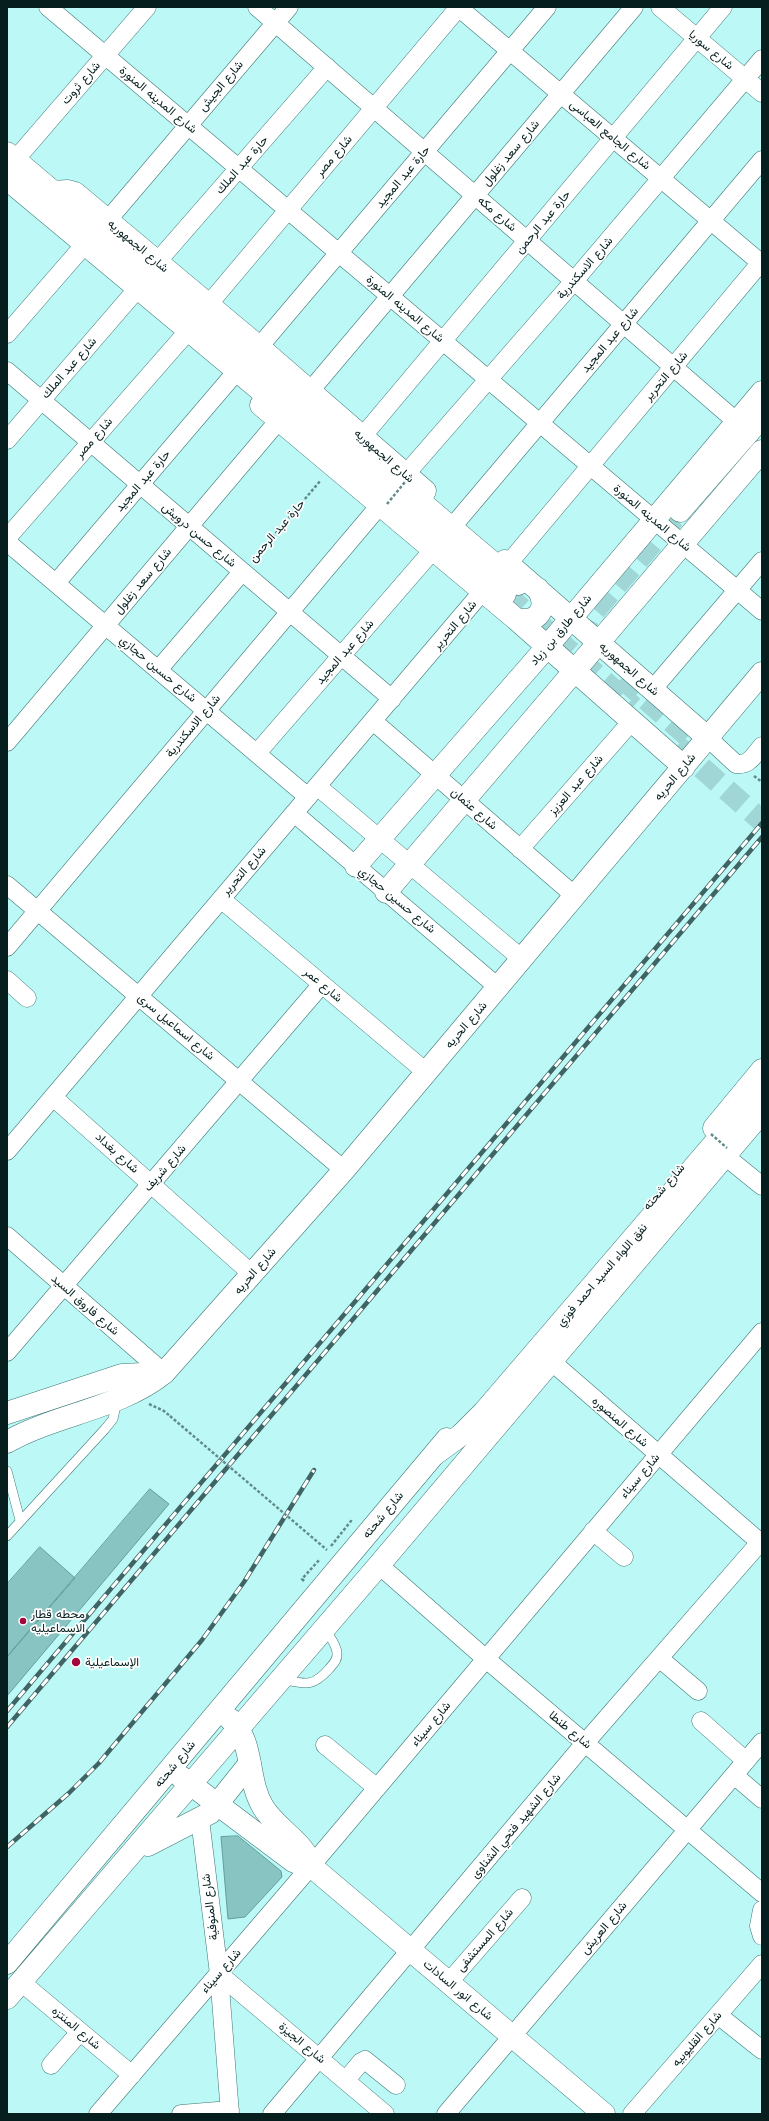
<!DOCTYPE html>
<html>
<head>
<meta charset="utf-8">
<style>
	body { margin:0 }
	#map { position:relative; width:769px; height:2121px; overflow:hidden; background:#bbf8f6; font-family:"Work Sans",sans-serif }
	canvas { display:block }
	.frame { position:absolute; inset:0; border:8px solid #061e1e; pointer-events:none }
</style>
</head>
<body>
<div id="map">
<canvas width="769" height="2121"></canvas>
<div class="frame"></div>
</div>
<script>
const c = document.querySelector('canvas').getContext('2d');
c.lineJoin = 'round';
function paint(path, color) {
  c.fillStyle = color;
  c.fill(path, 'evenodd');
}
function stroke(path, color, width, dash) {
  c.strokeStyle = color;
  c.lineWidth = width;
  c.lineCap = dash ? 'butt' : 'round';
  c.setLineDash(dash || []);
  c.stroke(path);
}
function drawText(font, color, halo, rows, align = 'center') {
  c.font = font + ' "Work Sans",Vazirmatn,sans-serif';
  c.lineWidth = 3.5;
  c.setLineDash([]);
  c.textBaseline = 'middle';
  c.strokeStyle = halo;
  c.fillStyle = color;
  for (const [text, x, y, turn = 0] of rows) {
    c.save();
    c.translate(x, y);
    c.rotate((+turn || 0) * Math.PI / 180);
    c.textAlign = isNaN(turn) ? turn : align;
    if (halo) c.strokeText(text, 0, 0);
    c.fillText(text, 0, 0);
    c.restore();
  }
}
const building = new Path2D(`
	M150 1489 169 1504 7 1696V1657Z
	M40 1547 75 1578 7 1657V1584Z
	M238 1836 281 1871 282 1877 245 1917 228 1919 221 1837Z`);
paint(building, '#88c4c2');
stroke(building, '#639e9c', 1);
stroke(new Path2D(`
	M505 594 633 707
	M578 638 590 616 680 511
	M622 678 707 753
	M677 746 762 821`), '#a0d7d6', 22, [22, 11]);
const lane = new Path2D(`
	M7 1471 20 1520
	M7 1536 105 1429 113 1419 117 1401
	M282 1679C305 1684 312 1688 329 1669 333 1664 338 1660 337 1653 337 1645 329 1636 325 1629`);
const street = new Path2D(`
	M48 7 762 611
	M257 7 737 422
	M458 7 762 264
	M660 7 762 93
	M15 160 147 7
	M107 221 289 7
	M157 262 327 67
	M208 305 459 7
	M7 334 79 251
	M259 347 547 7
	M7 371 392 699
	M310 391 634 7
	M362 437 723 7
	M7 440 132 295
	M405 475 574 281 762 59
	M458 520 762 160
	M7 538 182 338
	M7 542 308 797
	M508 564 762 261
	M56 583 230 379
	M158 670 242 572
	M652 690 762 561
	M373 721 575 896
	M708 738 736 764C749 766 754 755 762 746
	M7 742 279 420
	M257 753 433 550
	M317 786 522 959
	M294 813 499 988
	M520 849 632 721
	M7 885 344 1170
	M221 899 426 1072
	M7 947 380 505
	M7 980 27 998
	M53 1097 252 1274
	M7 1151 482 592
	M725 1156 762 1186
	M7 1236 164 1373
	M7 1352 322 984
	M552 1362 762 1544
	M593 1531 624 1557
	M379 1565 486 1659 762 1893
	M659 1658 698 1691
	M701 1721 746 1761
	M325 1745 377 1788
	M734 1775 762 1799
	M200 1819 219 1974 230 2114
	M762 1910 759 1926 762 1936
	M219 1974 385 2114
	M21 1982 132 2075
	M449 1982 522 1898
	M718 2015 762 2050
	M51 2065 80 2032
	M346 2080 361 2062 365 2060 396 2085
	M98 2114 311 1866 762 1332
	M181 2114 230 2110
	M272 2114 585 1743 762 1540
	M446 2114 762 1742
	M632 2114 762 1964`);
const secondary = new Path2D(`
	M356 866 546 648 762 392
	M386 892 762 451
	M714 1128 762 1070
	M230 1719C255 1742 246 1779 263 1807 275 1828 307 1844 311 1866L604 2114
	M181 1777 293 1861 302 1865 311 1866
	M148 1845 210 1813 250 1763
	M7 1963 447 1439
	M7 1998 379 1565 762 1112`);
const primary = new Path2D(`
	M53 192 68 191 75 193 259 347 425 491
	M261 405 516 619 684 767
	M505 561 708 738
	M516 619C538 624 549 609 538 589
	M7 1413 122 1375 164 1373
	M7 1442C56 1414 119 1409 164 1373L344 1170 762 673`);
const highway = new Path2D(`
	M7 153 518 584
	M7 179 505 594
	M680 511 762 417
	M435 1454 461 1435 484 1412 762 1088`);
stroke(lane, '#3d7876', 10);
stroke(street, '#3d7876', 19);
stroke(secondary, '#3d7876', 23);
stroke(primary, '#3d7876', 23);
stroke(highway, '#3d7876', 23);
stroke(new Path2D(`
	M253 560 321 480
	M754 776 762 782
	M149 1404 164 1411 170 1416
	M331 1546 351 1521 353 1523
	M304 1581 302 1579 320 1559`), '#618b8a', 2.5, [3, 2]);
stroke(lane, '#fff', 9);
stroke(street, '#fff', 18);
stroke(secondary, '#fff', 22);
stroke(primary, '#fff', 22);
stroke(highway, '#fff', 22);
const rail = new Path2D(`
	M7 1711 762 823
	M7 1727 762 837
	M7 1847 69 1793 99 1763 202 1640 244 1582 314 1470`);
stroke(rail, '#406463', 4.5);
stroke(rail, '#fff', 3, [9]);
stroke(new Path2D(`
	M387 504 405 482
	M711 1134 727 1148
	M170 1416 327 1550`), '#618b8a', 2.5, [3, 2]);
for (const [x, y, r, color] of [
	[23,1621,4,"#a4073a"],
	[76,1662,5,"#a4073a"]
]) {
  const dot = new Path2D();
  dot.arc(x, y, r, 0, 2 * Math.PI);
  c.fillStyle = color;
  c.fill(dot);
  stroke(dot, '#fff', 1.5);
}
drawText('12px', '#061e1e', '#fff', [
	["شارع سوريا",711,50,40],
	["شارع ثروت",81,83,-49],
	["شارع الجيش",221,86,-50],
	["شارع المدينه المنورة",158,100,40],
	["شارع الجامع العباسى",610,135,40],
	["شارع سعد زغلول",511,153,-50],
	["شارع مصر",334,156,-50],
	["حارة عبد الملك",242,165,-49],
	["حارة عبد المجيد",403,177,-50],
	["شارع مكه",497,214,41],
	["حارة عبد الرحمن",543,222,-50],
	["شارع الجمهوريه",138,246,40],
	["شارع الاسكندرية",585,268,-49],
	["شارع المدينه المنورة",405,309,40],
	["شارع عبد المجيد",610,340,-50],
	["شارع عبد الملك",69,368,-49],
	["شارع التحرير",666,376,-50],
	["شارع مصر",94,438,-49],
	["شارع الجمهوريه",384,456,41],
	["حارة عبد المجيد",143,481,-49],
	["شارع المدينه المنورة",652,518,40],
	["حارة عبد الرحمن",277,531,-49],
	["شارع حسن درويش",199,535,40],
	["شارع سعد زغلول",143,581,-50],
	["شارع التحرير",455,625,-50],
	["شارع طارق بن زياد",561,630,-50],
	["شارع عبد المجيد",345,652,-49],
	["شارع حسين حجازي",158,669,40],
	["شارع الجمهوريه",629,669,41],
	["شارع الاسكندرية",193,726,-50],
	["شارع الحريه",675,777,-50],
	["شارع عبد العزيز",576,785,-49],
	["شارع عثمان",474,809,41],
	["شارع التحرير",244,871,-49],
	["شارع حسين حجازي",397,900,40],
	["شارع عمر",323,985,40],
	["شارع الحريه",466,1025,-49],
	["شارع اسماعيل سرى",176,1027,40],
	["شارع بغداد",117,1153,42],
	["شارع شريف",165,1168,-49],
	["شارع شحته",664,1187,-49],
	["شارع الحريه",255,1271,-49],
	["نفق اللواء السيد احمد فوزي",602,1275,-49],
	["شارع فاروق السيد",85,1305,41],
	["شارع المنصوره",620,1422,41],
	["شارع سيناء",640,1476,-50],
	["شارع شحته",383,1515,-50],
	["شارع سيناء",431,1724,-50],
	["شارع طنطا",570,1730,40],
	["شارع شحته",175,1764,-50],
	["شارع الشهيد فتحي الشناوى",516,1826,-50],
	["شارع المنوفية",210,1907,-97],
	["شارع العريش",604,1928,-50],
	["شارع المستشفى",485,1940,-49],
	["شارع سيناء",221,1971,-49],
	["شارع انور السادات",458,1990,40],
	["شارع المنتزه",76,2028,40],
	["شارع القليوبيه",697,2039,-49],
	["شارع الجيزة",302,2043,40]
]);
drawText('12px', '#061e1e', '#fff', [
	["محطه قطار",31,1614],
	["الاسماعيليه",31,1628],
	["الإسماعيلية",85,1662]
], 'left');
</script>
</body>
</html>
